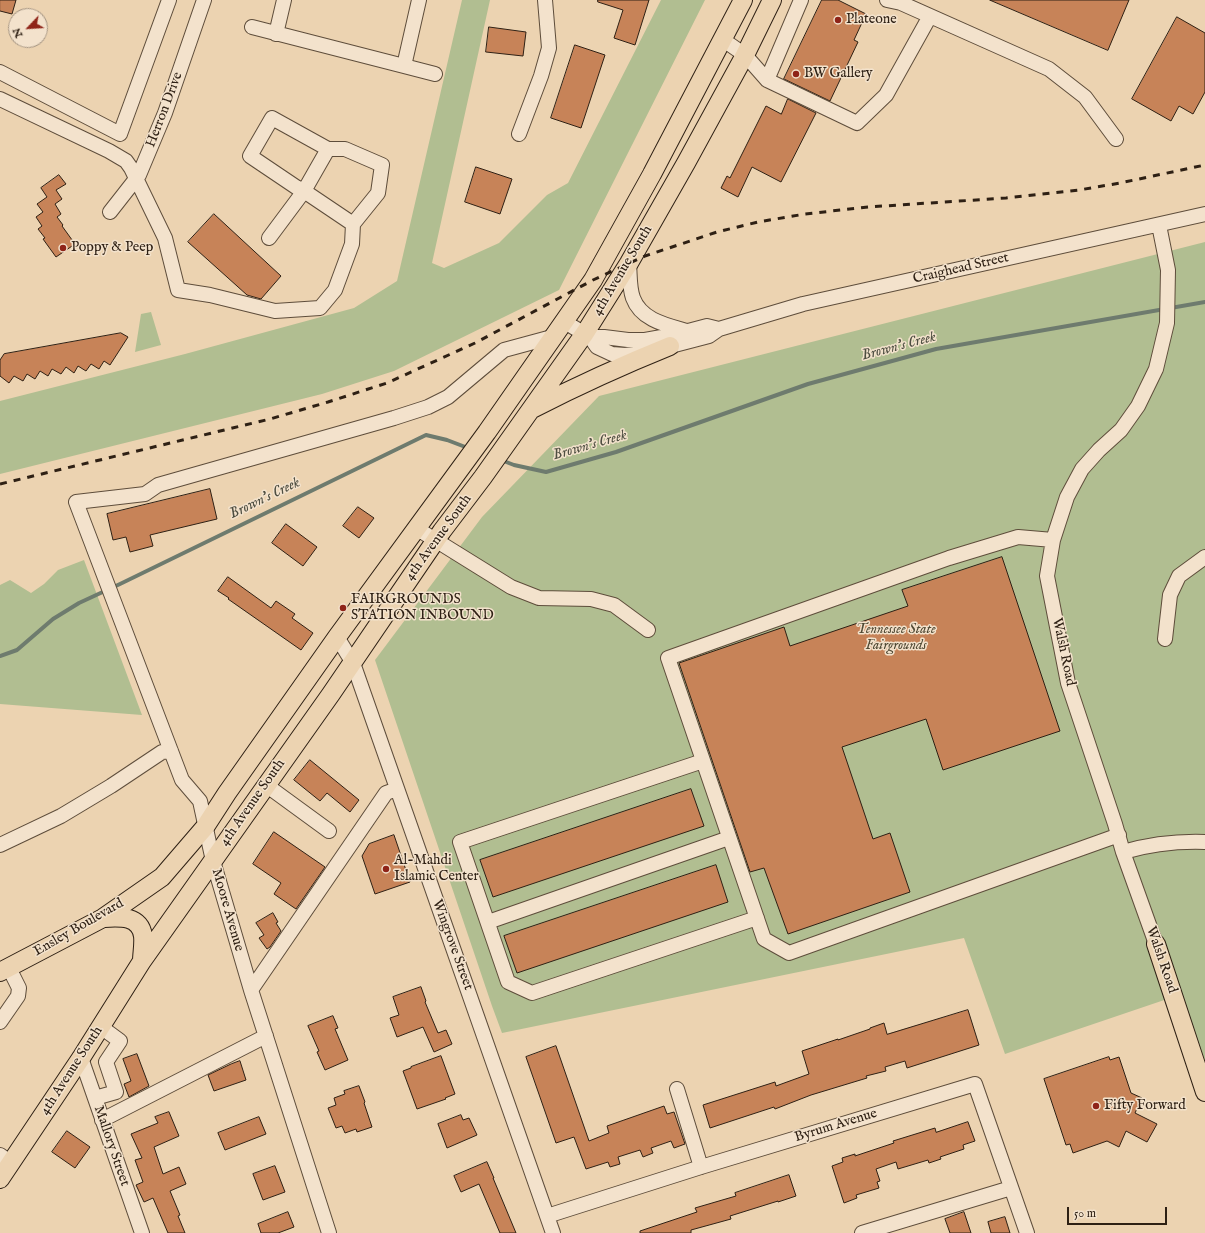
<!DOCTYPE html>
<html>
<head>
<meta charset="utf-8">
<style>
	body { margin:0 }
	#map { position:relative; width:1205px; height:1233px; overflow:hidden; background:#ecd3b1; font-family:"IM FELL English",serif }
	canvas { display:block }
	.north { position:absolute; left:8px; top:8px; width:40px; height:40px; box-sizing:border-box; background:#f3e2cc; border:1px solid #a49482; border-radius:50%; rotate:245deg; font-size:11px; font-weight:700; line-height:16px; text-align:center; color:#2e2014 }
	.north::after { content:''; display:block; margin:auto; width:14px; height:18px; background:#8f2418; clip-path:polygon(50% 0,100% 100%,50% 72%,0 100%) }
	.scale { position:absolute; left:1067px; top:1207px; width:100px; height:18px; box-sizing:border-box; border:2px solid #2e2014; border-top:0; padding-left:5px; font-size:12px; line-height:14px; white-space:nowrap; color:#2e2014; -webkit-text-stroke:3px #f3e2cc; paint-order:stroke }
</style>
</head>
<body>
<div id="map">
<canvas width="1205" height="1233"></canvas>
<div class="north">N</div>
<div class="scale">50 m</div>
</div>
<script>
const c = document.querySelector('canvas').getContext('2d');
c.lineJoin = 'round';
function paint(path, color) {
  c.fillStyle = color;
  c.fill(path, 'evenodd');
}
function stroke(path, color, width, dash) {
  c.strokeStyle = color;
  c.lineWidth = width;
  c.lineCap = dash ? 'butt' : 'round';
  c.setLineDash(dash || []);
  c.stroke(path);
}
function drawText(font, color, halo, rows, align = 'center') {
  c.font = font + ' "IM FELL English",serif';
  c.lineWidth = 3;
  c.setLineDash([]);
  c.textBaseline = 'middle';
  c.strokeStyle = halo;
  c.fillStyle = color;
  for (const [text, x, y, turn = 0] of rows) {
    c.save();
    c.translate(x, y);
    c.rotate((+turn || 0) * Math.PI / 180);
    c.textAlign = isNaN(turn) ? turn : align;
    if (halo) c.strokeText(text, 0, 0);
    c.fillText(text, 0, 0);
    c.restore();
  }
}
paint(new Path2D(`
	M462 0H490L432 263 444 268 499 243 547 195 568 183 661 0H705L559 290 394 371 322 394 0 474V401L185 354 354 308 397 281Z
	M1205 242V1061L1182 994 1005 1054 964 938 502 1033 492 1006 375 660 482 517 599 396Z
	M151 312 161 345 135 352 141 314Z
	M84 560 142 715 0 704V585L10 580 31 593 44 584 58 570Z`), '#b1be91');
stroke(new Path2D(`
	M501 460 514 465 546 472 616 452 808 384 936 349 1205 302
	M0 656 17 650 53 619 79 603 120 584 426 435 447 440 468 448`), '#6e7b6e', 4);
const building = new Path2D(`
	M0 0H16L12 14 0 11Z
	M598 0H649L635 45 614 38 623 10 598 2Z
	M822 0H838L866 14 854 40 858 42 830 101 784 79Z
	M990 0H1129L1108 50Z
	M1177 17 1205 33V92L1193 114 1179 106 1171 121 1132 99Z
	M489 27 526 32 523 56 486 52Z
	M575 45 605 55 581 128 551 118Z
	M788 99 816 113 781 182 752 167 738 197 721 188 727 176 730 178 766 106 781 114Z
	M476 167 512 179 500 214 465 202Z
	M59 175 66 184 56 190 62 199 55 204 61 214 57 217 63 225 62 226 75 244 56 257 43 239 45 238 38 229 42 226 36 217 43 212 37 204 47 197 41 188Z
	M214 214 281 276 261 299 247 295 188 242Z
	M121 333 128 337 110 365 104 361 99 369 91 364 86 371 78 366 74 373 66 367 61 374 52 369 48 376 40 371 35 379 27 374 23 381 14 376 9 383 0 376V360L4 354Z
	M210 489 217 519 150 535 153 546 130 552 126 537 113 540 107 514Z
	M358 507 374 518 359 538 343 526Z
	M286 524 317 547 303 566 272 543Z
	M1002 557 1060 731 943 770 926 719 842 747 873 839 890 833 910 892 788 934 764 868 750 872 679 663 784 627 790 646 908 606 902 590Z
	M228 577 271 608 276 601 295 614 292 618 313 633 301 650 228 599 229 598 218 591Z
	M310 760 359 800 350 812 327 793 320 801 294 780Z
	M691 789 704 826 493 897 480 860Z
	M274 832 325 867 296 909 274 894 281 883 253 864Z
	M394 835 410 882 375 894 362 856 369 844Z
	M716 865 728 902 517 973 504 936Z
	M273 913 278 922 276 923 281 931 270 947 267 949 259 938 264 935 256 923Z
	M421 987 426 1001 425 1002 438 1033 446 1030 452 1044 434 1052 423 1027 397 1037 390 1018 399 1015 393 997Z
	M968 1010 979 1045 907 1068 905 1061 885 1067 886 1071 866 1076 867 1078 811 1095 775 1109 774 1107 710 1128 703 1105 775 1082 776 1086 809 1074 802 1051 838 1039V1040L870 1029V1028L884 1023 887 1034Z
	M333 1016 338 1028 335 1029 348 1060 325 1070 317 1052 319 1051 308 1026Z
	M556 1046 589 1141 609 1133 607 1126 664 1106 667 1114 674 1112 685 1144 674 1148 671 1141 651 1148 653 1153 643 1157 640 1150 618 1157 620 1164 610 1167 608 1162 586 1169 574 1137 556 1143 526 1057Z
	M137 1054 149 1086 129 1097 124 1084 131 1081 123 1059Z
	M441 1056 455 1094 445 1098 446 1099 417 1109 403 1071 411 1068V1067Z
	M1109 1057 1110 1060 1119 1057 1131 1093 1142 1098 1135 1113 1157 1124 1147 1142 1126 1131 1119 1147 1107 1141 1073 1153 1070 1144 1066 1145 1044 1079Z
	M240 1061 246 1080 214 1091 208 1075 231 1064Z
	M359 1086 365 1102 364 1103 372 1127 357 1132 356 1129 345 1133 342 1126 336 1128 328 1108 336 1105 334 1098 345 1094 344 1091Z
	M169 1112 179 1136 154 1147 163 1174 179 1167 186 1184 170 1191 180 1215 178 1216 185 1233H168L153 1198 144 1202 136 1185 143 1182 135 1160 142 1158 131 1134 158 1123 155 1117Z
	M461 1115 463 1120 469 1118 477 1135 447 1148 438 1124Z
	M259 1117 266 1134 225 1150 218 1133Z
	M968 1122 975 1141 963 1145 964 1149 940 1157 941 1159 929 1163 928 1160 898 1169 896 1162 876 1169 880 1181 877 1182 879 1188 856 1195 857 1198 844 1203 832 1166 843 1162 842 1158 855 1154V1156L894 1143 893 1141 935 1128 936 1132Z
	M67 1131 90 1147 75 1168 52 1152Z
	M487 1162 494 1178H493L516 1233H500L479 1184 461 1192 454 1176Z
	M275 1166 285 1192 263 1200 253 1174Z
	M789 1175 796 1196 778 1202V1201L730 1216 731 1219 691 1230V1233H640V1231L697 1212 695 1208 736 1196 735 1193Z
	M288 1212 294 1227 278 1233H261L258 1224Z
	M964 1212 971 1233H950L945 1219Z
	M1005 1217 1010 1233H991L988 1222Z`);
paint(building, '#c78358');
stroke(building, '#2e2014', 1);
const minor = new Path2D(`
	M887 0 901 3 1049 69 1085 97 1116 139
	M252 27 404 66 419 0
	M276 34 284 0
	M722 39 745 55 767 80 857 123 886 95 930 16
	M404 66 435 74
	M0 72 120 134 169 0
	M767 80 801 0
	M0 99 109 151 126 161 131 168 165 238 178 290 210 295 275 311 320 308 335 290 352 244 353 224 304 191 328 149H345L382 165 378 193 353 224
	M519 134 541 76 549 48 545 0
	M110 212 139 175 165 113 204 0
	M269 238 304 191 296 187 250 156 272 118 328 149
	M629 263C630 274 629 287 633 298 641 320 666 325 687 331
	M563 321 590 337 597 347 612 354 625 355 644 353 709 336 719 329 803 304 1205 214
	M590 337H604L628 340H645L673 335 707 326 719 329
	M416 528 511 587 539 598 591 599 614 605 648 630
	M1053 540 1018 537 949 558 668 658 764 939 789 953 1119 835
	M337 637 353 663 553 1233
	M1165 639 1170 595 1179 576 1205 557
	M703 761 460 842 508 982 532 993 757 918
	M266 785 329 831
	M0 845 61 816 111 786 162 752 171 751
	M1123 852C1151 844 1176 841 1205 842
	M488 922 729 838
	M1156 944 1123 852 1115 824 1068 683 1047 576 1053 540 1067 497 1082 469 1099 450 1121 430 1138 406 1156 369 1167 323 1168 270 1159 225
	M251 990 386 793 397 789
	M0 1022 18 996 19 988 9 968
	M81 1058 142 1233
	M677 1089 701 1167
	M95 1098 116 1092 106 1062 120 1041 101 1027
	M102 1120 266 1036
	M0 1155 11 1163
	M547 1216 701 1167 975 1084 1027 1233
	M329 1233 251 990 213 861 200 801 182 780 76 502 145 494 158 485 394 418 428 407 448 397 504 350 552 337
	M862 1233 1011 1188`);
const major = new Path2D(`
	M532 409C577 386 623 365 670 346
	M103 918C119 917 140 915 143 936 144 944 142 954 142 961
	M1156 944 1205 1092
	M0 972 103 918 162 877 205 827 227 793 337 637 487 432 593 280 652 174 743 0
	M0 1179 81 1058 142 961 331 694 442 531 483 477 585 333 629 263 686 163 745 55 772 0`);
stroke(minor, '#5e4d3b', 16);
stroke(major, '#2e2014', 20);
stroke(minor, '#f3e2cc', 14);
stroke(major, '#ecd3b1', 18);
stroke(new Path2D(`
	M0 484 270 419 328 402 387 383 475 343 593 280 645 256 717 232 758 222 805 214 868 207 1006 198 1079 190 1120 183 1205 165`), '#2e2014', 3, [7, 7]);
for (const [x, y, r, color] of [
	[838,20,4,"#8f2418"],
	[796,74,4,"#8f2418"],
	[63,248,4,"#8f2418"],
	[343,608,4,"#8f2418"],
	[386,869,4,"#8f2418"],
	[1096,1106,4,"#8f2418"]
]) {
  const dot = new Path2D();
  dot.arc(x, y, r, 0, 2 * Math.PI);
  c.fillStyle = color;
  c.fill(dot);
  stroke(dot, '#f3e2cc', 1.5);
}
drawText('14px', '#2e2014', '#f3e2cc', [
	["Plateone",846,20],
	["BW Gallery",804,74],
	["Poppy & Peep",71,248],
	["FAIRGROUNDS",351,600],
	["STATION INBOUND",351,616],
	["Al-Mahdi",394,861],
	["Islamic Center",394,877],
	["Fifty Forward",1104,1106]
], 'left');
drawText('14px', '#2e2014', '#f3e2cc', [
	["Herron Drive",165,110,-69],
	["Craighead Street",961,269,-13],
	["4th Avenue South",623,271,-59],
	["4th Avenue South",439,538,-54],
	["Walsh Road",1063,652,78],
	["4th Avenue South",253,803,-55],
	["Moore Avenue",227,910,74],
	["Ensley Boulevard",79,928,-30],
	["Wingrove Street",452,945,70],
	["Walsh Road",1161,960,71],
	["4th Avenue South",72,1071,-57],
	["Byrum Avenue",836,1126,-17],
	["Mallory Street",111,1146,71]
]);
drawText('italic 14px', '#4f4833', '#f3e2cc', [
	["Tennessee State",896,630],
	["Fairgrounds",896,646]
]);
drawText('italic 15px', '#4e4e41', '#f3e2cc', [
	["Brown's Creek",899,347,-15],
	["Brown's Creek",590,446,-16],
	["Brown's Creek",265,499,-26]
]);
</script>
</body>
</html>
